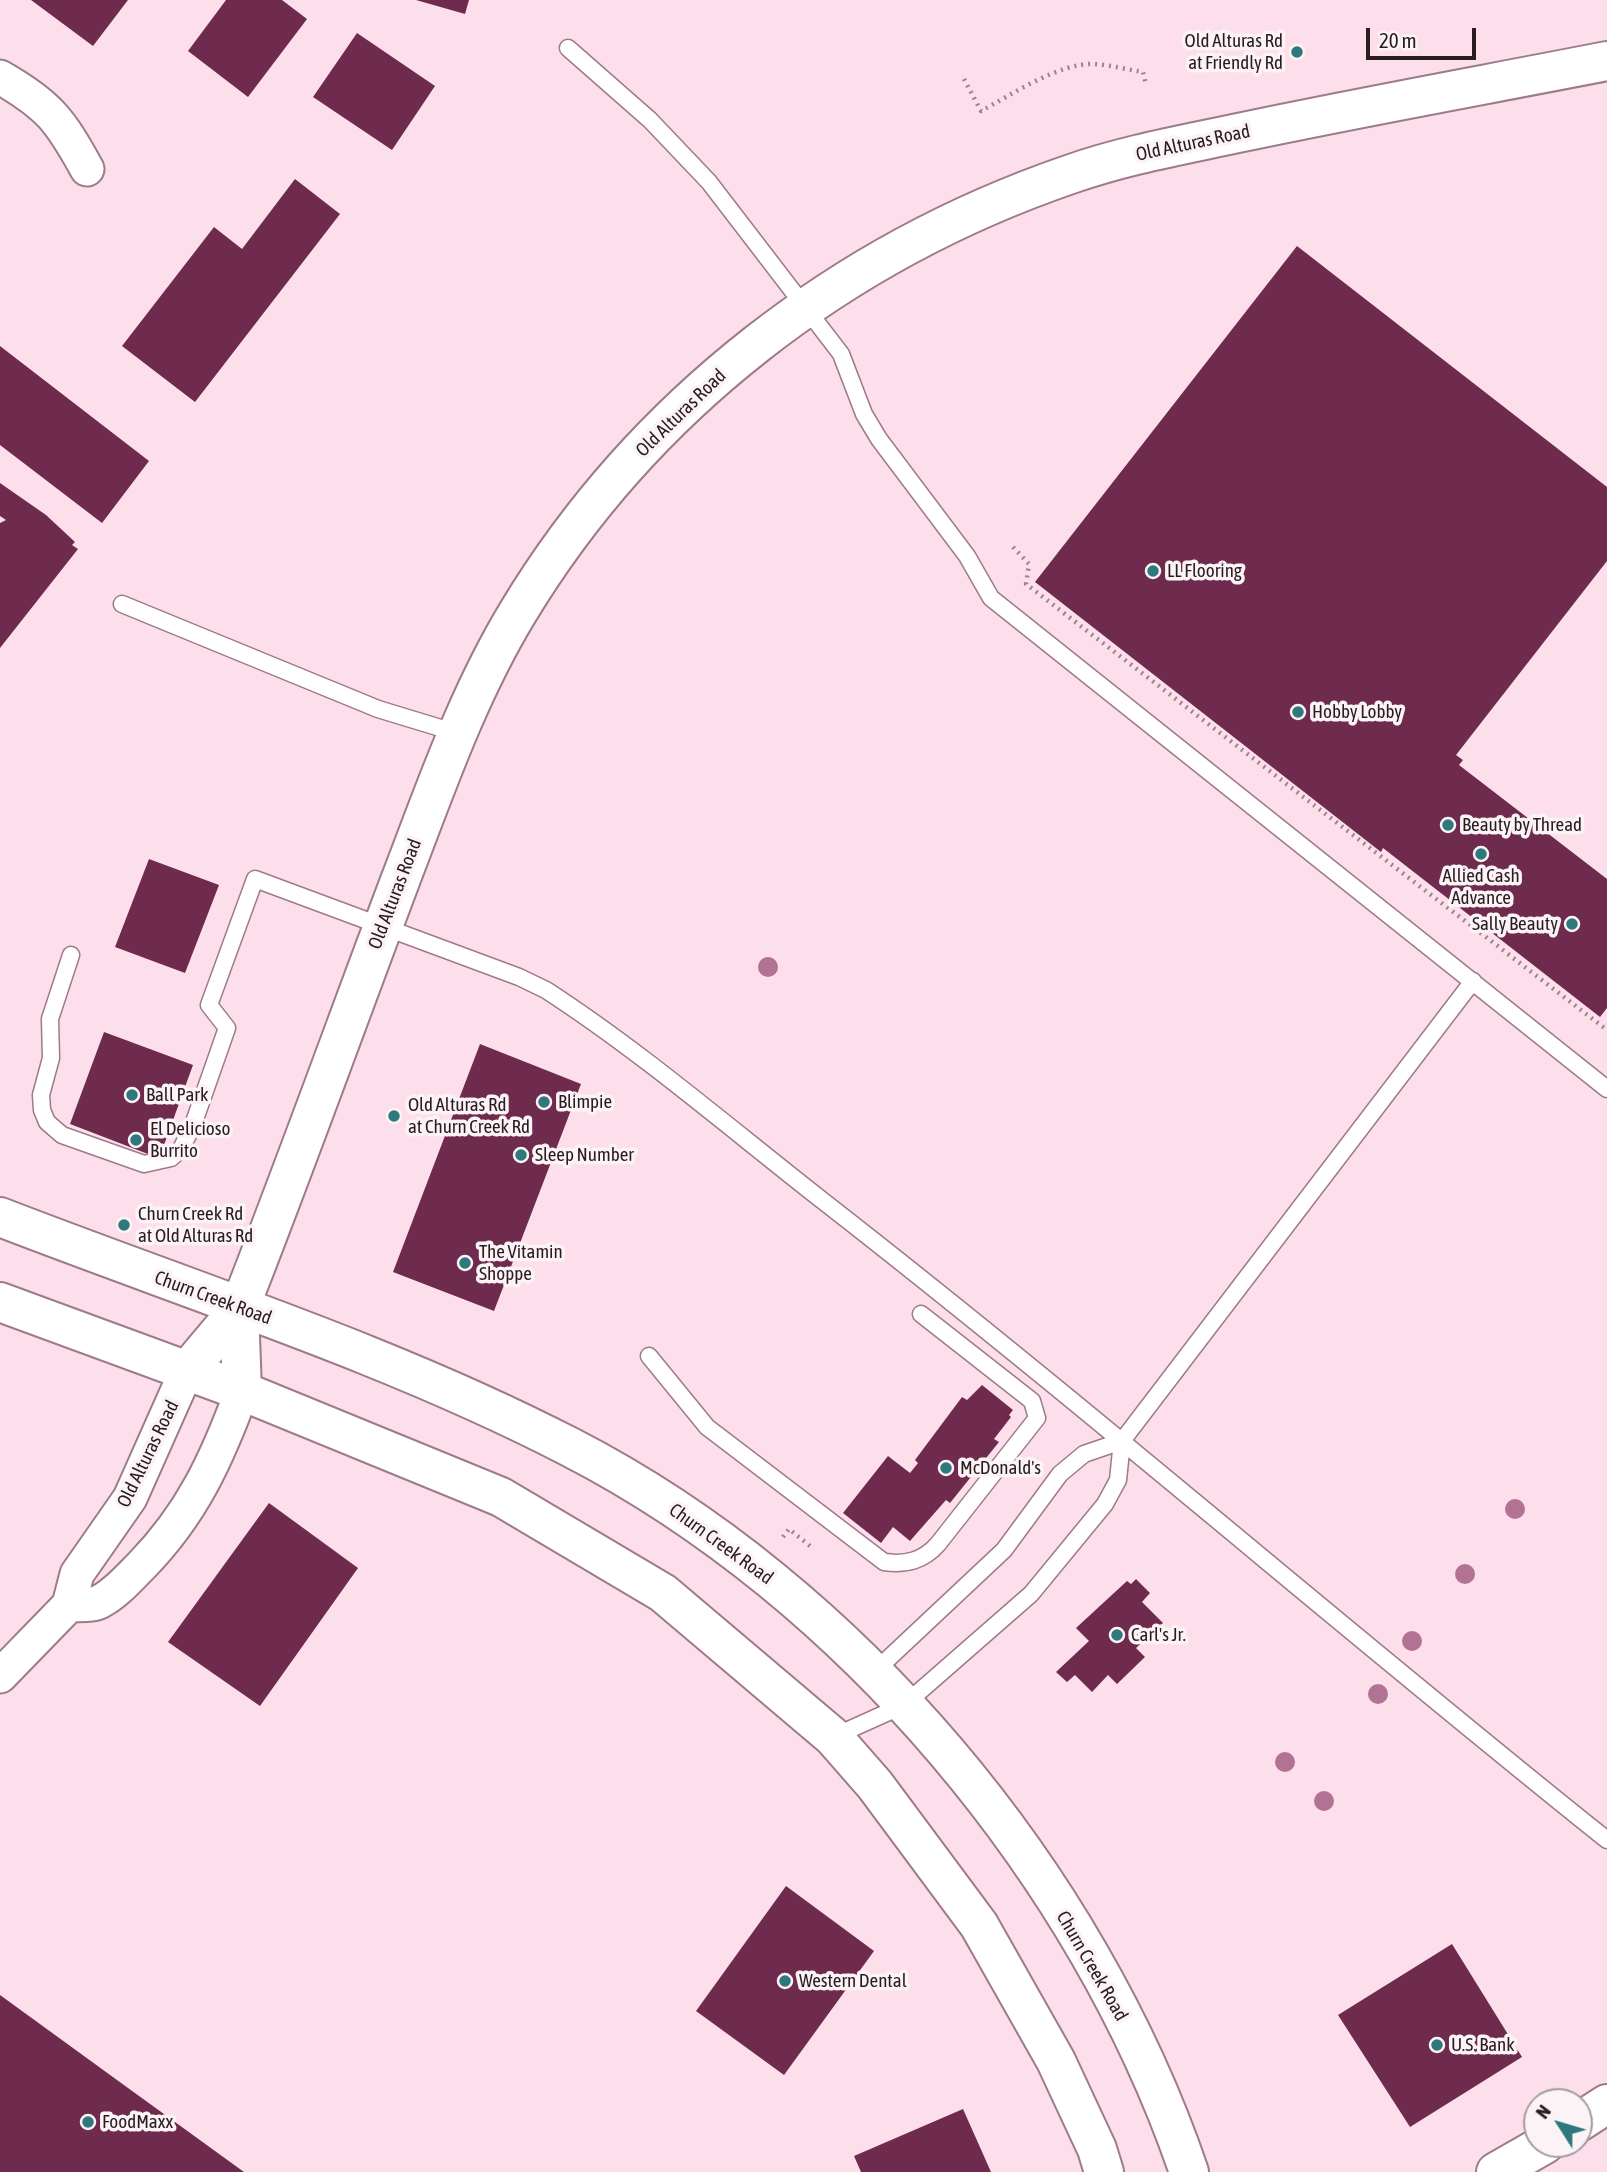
<!DOCTYPE html>
<html>
<head>
<meta charset="utf-8">
<style>
	body { margin:0 }
	#map { position:relative; width:1607px; height:2172px; overflow:hidden; background:#fddfeb; font-family:"Asap Condensed",sans-serif }
	canvas { display:block }
	.north { position:absolute; left:1523px; top:2088px; width:70px; height:70px; box-sizing:border-box; background:#fbf3f6; border:2px solid #a79da1; border-radius:50%; rotate:307deg; font-size:19px; font-weight:700; line-height:28px; text-align:center; color:#291c21 }
	.north::after { content:''; display:block; margin:auto; width:24px; height:32px; background:#2f787d; clip-path:polygon(50% 0,100% 100%,50% 72%,0 100%) }
	.scale { position:absolute; left:1366px; top:28px; width:110px; height:32px; box-sizing:border-box; border:4px solid #291c21; border-top:0; padding-left:9px; font-size:21px; line-height:24px; white-space:nowrap; color:#291c21; -webkit-text-stroke:5px #fbf3f6; paint-order:stroke }
</style>
</head>
<body>
<div id="map">
<canvas width="1607" height="2172"></canvas>
<div class="north">N</div>
<div class="scale">20 m</div>
</div>
<script>
const c = document.querySelector('canvas').getContext('2d');
c.lineJoin = 'round';
function paint(path, color) {
  c.fillStyle = color;
  c.fill(path, 'evenodd');
}
function stroke(path, color, width, dash) {
  c.strokeStyle = color;
  c.lineWidth = width;
  c.lineCap = dash ? 'butt' : 'round';
  c.setLineDash(dash || []);
  c.stroke(path);
}
function drawText(font, color, halo, rows, align = 'center') {
  c.font = font + ' "Asap Condensed",sans-serif';
  c.lineWidth = 7;
  c.setLineDash([]);
  c.textBaseline = 'middle';
  c.strokeStyle = halo;
  c.fillStyle = color;
  for (const [text, x, y, turn = 0] of rows) {
    c.save();
    c.translate(x, y);
    c.rotate((+turn || 0) * Math.PI / 180);
    c.textAlign = isNaN(turn) ? turn : align;
    if (halo) c.strokeText(text, 0, 0);
    c.fillText(text, 0, 0);
    c.restore();
  }
}
paint(new Path2D(`
	M31 0H128L93 46Z
	M226 0H282L307 19 248 97 188 51Z
	M416 0H469L465 14Z
	M357 33 435 86 392 150 313 97Z
	M295 179 340 214 195 402 122 346 214 227 242 249Z
	M1297 246 1607 487V561L1456 755 1463 760 1459 765 1607 879V1008L1600 1017 1383 848 1381 852 1035 582Z
	M0 346 149 461 102 523 0 445Z
	M0 483 46 515 75 542 72 545 78 549 0 648V523L6 520 0 516Z
	M149 859 219 885 185 973 115 947Z
	M104 1032 193 1065 164 1145 153 1141 148 1154 70 1124Z
	M480 1044 581 1084 494 1311 393 1272Z
	M982 1385 1013 1410 1009 1415 1011 1417 994 1439 999 1442 950 1503 946 1500 910 1541 893 1527 881 1543 843 1513 888 1456 910 1473 918 1463 915 1460 962 1397 967 1400Z
	M269 1503 358 1568 260 1706 168 1642Z
	M1136 1579 1150 1593 1142 1602 1163 1623 1136 1648 1145 1657 1117 1684 1108 1675 1092 1692 1075 1675 1067 1682 1056 1672 1089 1641 1076 1628 1127 1581 1131 1584Z
	M786 1886 874 1951 784 2075 696 2011Z
	M1452 1944 1522 2057 1410 2127 1338 2015Z
	M0 1995 117 2080 244 2172H0Z
	M963 2109 991 2172H861L854 2156Z`), '#6e2b4d');
const lane = new Path2D(`
	M568 48 650 120 709 182 841 354 864 414 879 439 967 556 991 598 1607 1089
	M122 604 378 709 457 733
	M71 955 50 1019 51 1058 41 1095 42 1110 47 1122 62 1135 144 1164 171 1158 181 1149 193 1125 227 1028 209 1005 255 879 519 977 546 990C643 1053 732 1130 823 1201 1089 1408 1344 1630 1607 1840
	M649 1356 707 1427 884 1562C906 1565 923 1561 938 1544L1037 1418 1032 1401 921 1314
	M873 1673 1004 1550 1060 1474 1084 1454 1122 1441
	M833 1737 904 1705 1031 1594 1105 1504 1118 1480 1122 1441 1473 981`);
const street = new Path2D(`
	M0 77C49 105 60 120 87 169
	M69 1605C79 1604 93 1606 101 1601 116 1593 129 1578 141 1566 192 1514 217 1459 242 1391
	M0 1676 69 1605 77 1574 130 1498 186 1372`);
const secondary = new Path2D(`
	M0 1217C191 1291 388 1353 570 1447 850 1591 1088 1875 1189 2172
	M0 1302 242 1391 501 1497 663 1593 833 1737 875 1785 979 1925 1056 2061 1097 2149 1104 2172
	M239 1309 242 1391
	M186 1372 239 1309C295 1167 346 1024 400 881 435 790 467 696 518 612 643 405 843 252 1071 174 1125 155 1182 145 1238 133 1361 107 1484 85 1607 61
	M1579 2122 1607 2104
	M1496 2172 1545 2144`);
stroke(lane, '#9d7b89', 19);
stroke(street, '#9d7b89', 37);
stroke(secondary, '#9d7b89', 42);
stroke(new Path2D(`
	M964 79 981 111C1011 95 1060 62 1095 64 1111 65 1128 70 1143 72L1146 85
	M1013 547 1029 564 1026 584 1607 1030
	M783 1537 789 1529 810 1546 813 1542`), '#9b858d', 4.5, [2, 5]);
stroke(lane, '#fff', 16);
stroke(street, '#fff', 33);
stroke(secondary, '#fff', 38);
c.fillStyle = '#b27294';
for (const [x, y] of [
	[768,967],
	[1515,1509],
	[1465,1574],
	[1412,1641],
	[1378,1694],
	[1285,1762],
	[1324,1801]
]) {
  c.beginPath();
  c.arc(x, y, 10, 0, 2 * Math.PI);
  c.fill();
}
for (const [x, y, r, color] of [
	[1297,52,7,"#2f787d"],
	[1153,571,7,"#2f787d"],
	[1298,712,7,"#2f787d"],
	[1448,825,7,"#2f787d"],
	[1481,854,7,"#2f787d"],
	[1572,924,7,"#2f787d"],
	[132,1095,7,"#2f787d"],
	[544,1102,7,"#2f787d"],
	[394,1116,7,"#2f787d"],
	[136,1140,7,"#2f787d"],
	[521,1155,7,"#2f787d"],
	[124,1225,7,"#2f787d"],
	[465,1263,7,"#2f787d"],
	[946,1468,7,"#2f787d"],
	[1117,1635,7,"#2f787d"],
	[785,1981,7,"#2f787d"],
	[1437,2045,7,"#2f787d"],
	[88,2122,7,"#2f787d"]
]) {
  const dot = new Path2D();
  dot.arc(x, y, r, 0, 2 * Math.PI);
  c.fillStyle = color;
  c.fill(dot);
  stroke(dot, '#fbf3f6', 2.5);
}
drawText('19px', '#291c21', '#fbf3f6', [
	["Old Alturas Rd",1283,41,"right"],
	["at Friendly Rd",1283,63,"right"],
	["LL Flooring",1167,571],
	["Hobby Lobby",1312,712],
	["Beauty by Thread",1462,825],
	["Allied Cash",1481,876,"center"],
	["Advance",1481,898,"center"],
	["Sally Beauty",1558,924,"right"],
	["Ball Park",146,1095],
	["Blimpie",558,1102],
	["Old Alturas Rd",408,1105],
	["at Churn Creek Rd",408,1127],
	["El Delicioso",150,1129],
	["Burrito",150,1151],
	["Sleep Number",535,1155],
	["Churn Creek Rd",138,1214],
	["at Old Alturas Rd",138,1236],
	["The Vitamin",479,1252],
	["Shoppe",479,1274],
	["McDonald's",960,1468],
	["Carl's Jr.",1131,1635],
	["Western Dental",799,1981],
	["U.S. Bank",1451,2045],
	["FoodMaxx",102,2122]
], 'left');
drawText('19px', '#291c21', '#fbf3f6', [
	["Old Alturas Road",1193,143,-12],
	["Old Alturas Road",681,413,-44],
	["Old Alturas Road",395,894,-69],
	["Churn Creek Road",213,1298,20],
	["Old Alturas Road",148,1454,-64],
	["Churn Creek Road",721,1544,36],
	["Churn Creek Road",1092,1966,60]
]);
</script>
</body>
</html>
